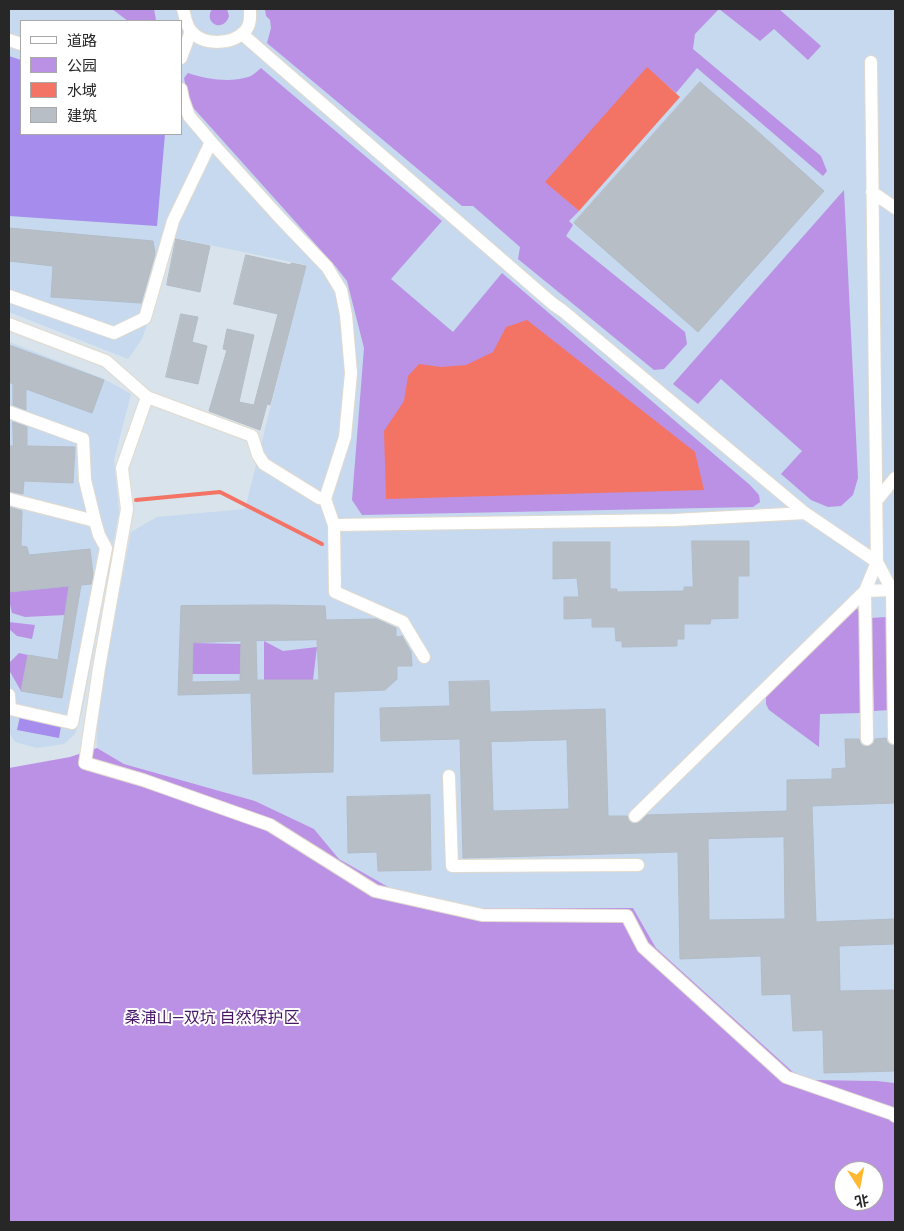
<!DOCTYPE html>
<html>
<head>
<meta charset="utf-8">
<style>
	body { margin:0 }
	#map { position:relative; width:904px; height:1231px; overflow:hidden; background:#d8e3eb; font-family:"Fira Sans Condensed","Noto Sans SC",sans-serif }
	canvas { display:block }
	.frame { position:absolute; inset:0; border:10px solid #272727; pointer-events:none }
	.legend { position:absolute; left:20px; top:20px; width:162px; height:115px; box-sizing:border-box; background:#fff; border:1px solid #a9a9a9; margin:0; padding:6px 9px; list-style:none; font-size:15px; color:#272727 }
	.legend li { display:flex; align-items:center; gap:10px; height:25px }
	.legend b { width:25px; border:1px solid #a9a9a9 }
	.north { position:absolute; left:834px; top:1161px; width:50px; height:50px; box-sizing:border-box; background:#fff; border:1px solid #a9a9a9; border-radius:50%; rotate:169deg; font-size:14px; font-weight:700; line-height:20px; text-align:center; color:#272727 }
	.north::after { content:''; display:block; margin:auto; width:18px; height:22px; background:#ffb830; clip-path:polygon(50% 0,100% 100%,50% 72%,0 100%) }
</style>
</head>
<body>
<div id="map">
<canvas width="904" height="1231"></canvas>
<div class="frame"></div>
<ul class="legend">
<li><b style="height:6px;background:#fff"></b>道路</li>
<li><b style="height:14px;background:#bb91e5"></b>公园</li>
<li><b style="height:14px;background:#f37464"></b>水域</li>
<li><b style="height:14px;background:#b8bec6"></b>建筑</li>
</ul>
<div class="north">北</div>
</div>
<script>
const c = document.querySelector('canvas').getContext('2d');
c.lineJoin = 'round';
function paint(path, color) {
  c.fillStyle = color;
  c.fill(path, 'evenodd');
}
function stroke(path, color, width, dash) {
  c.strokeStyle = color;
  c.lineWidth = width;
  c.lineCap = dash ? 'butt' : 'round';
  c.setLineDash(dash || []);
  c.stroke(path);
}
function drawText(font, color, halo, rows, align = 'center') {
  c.font = font + ' "Fira Sans Condensed","Noto Sans SC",sans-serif';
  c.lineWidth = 4;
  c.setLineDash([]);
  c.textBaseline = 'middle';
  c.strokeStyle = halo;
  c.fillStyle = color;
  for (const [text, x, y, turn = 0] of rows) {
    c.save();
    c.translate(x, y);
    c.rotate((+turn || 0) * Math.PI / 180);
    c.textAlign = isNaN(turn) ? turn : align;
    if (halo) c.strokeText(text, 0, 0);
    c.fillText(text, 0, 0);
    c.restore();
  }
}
paint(new Path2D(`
	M9 9H895V1083L877 1081 814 1080 793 1072 656 948 633 908H469L390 888 339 859 314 829 255 801 124 764 97 748 96 714 131 532 157 517 245 509 306 265 176 238 142 339 128 359 9 312ZM21 21H181V134H21Z
	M9 342 102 378 131 394 114 460 119 512 82 712 75 734 64 744 37 748 15 742 9 732Z`), '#c6d9ee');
paint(new Path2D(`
	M112 9H154L156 20 153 21H128Z
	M212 9H227L229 16C224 33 203 24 212 9Z
	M265 9H779L821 46 808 60 774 29 760 41 719 9 695 34 693 49 821 156 827 171 823 176 697 68 676 93 647 68 546 182 579 211 569 221 573 225 566 236 685 332 687 344 664 369 654 370 518 259 520 247 473 206H462L267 43 271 28 270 20 266 16Z
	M261 68 442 221 391 279 453 332 502 273 750 485 759 495 760 502 753 507 362 515 352 500 364 348 347 281 336 267 189 103 184 78 188 73C206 79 229 83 248 77 253 76 257 71 261 68Z
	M844 190 858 478 853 495 841 506 828 507 811 500 781 474 802 451 721 379 698 404 673 384Z
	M69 586 65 615 25 617 12 613 9 600V592Z
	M857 608 860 614 861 713 820 714 819 747 769 710 766 704V696L851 610Z
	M886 617 889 710 874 711 871 618Z
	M9 622 35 625 32 639 17 636 9 629Z
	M264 641 283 651 317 647 313 680H264Z
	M193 643 241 644 240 674H192Z
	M19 653 28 655 21 691 9 670V663Z
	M97 748 124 764 255 801 314 829 339 859 390 888 469 908H633L656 948 793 1072 814 1080 877 1081 895 1083V1222H9V768L70 757ZM844 1171H874V1201H844Z`), '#bb91e5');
paint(new Path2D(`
	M9 56 21 60V134H165L157 226 9 216Z
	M21 712 62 720 59 738 17 730Z`), '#a58ced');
paint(new Path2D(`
	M647 67 680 97 579 211 545 182Z
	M527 320 695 452 704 490 386 499 384 431 404 401 408 376 419 364 441 367 466 365 493 352 506 327Z`), '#f37464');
stroke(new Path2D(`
	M136 500 220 492 322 544`), '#f37464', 4);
const building = new Path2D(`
	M700 82 755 129 824 191 698 332 574 223Z
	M9 228 153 241 155 254 141 303 51 297 53 266 9 261Z
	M176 239 210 246 200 292 167 285Z
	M246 255 291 265V263L306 266 270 405 267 404 260 430 209 411 227 350 223 349 227 329 254 335 239 402 254 405 278 314 234 304Z
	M181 314 198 317 192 342 207 346 198 384 166 377Z
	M9 345 104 380 92 413 26 389V410L13 405V384L9 382Z
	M13 422 27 427V446L75 447 73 483 24 481 23 494 9 491V446H13Z
	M9 507 22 511 21 546 27 547 29 555 90 549 93 575 91 584 81 585 62 698 21 691 28 655 58 660 69 586 9 592Z
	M692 541H749V576H738V618L711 619 710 624H684V639H677V646L622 647V641H616L615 627H592V618L564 619V597H579L577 578 553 579V542H610V589H617V592L684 591V587H693Z
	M273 605 325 606 326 620 376 619 396 628V637L402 636 411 652 412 666H397V679L385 690 334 692 333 772 253 774 251 693 178 695 181 606ZM317 640 319 680H257L256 641ZM241 641 240 681 192 682 193 643Z
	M489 681 490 712 605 709 608 816H627L629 821 633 824 640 822 647 815 787 811V780L832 779V769L846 768 845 739H859L860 743 863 746 868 747 874 743 875 739 886 738 887 742 890 745 895 746V803L812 806 816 922 895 919V944L839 946 840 991 895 990V1071L824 1073 823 1030 793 1031 791 994 762 995 761 956 680 959 678 852 463 858 460 739 381 741 380 708 450 706 449 682ZM567 740 569 809 493 811 491 742ZM784 837 785 919 709 920 708 839Z
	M430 795 431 870 378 871 377 852 348 853 347 797Z`);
paint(building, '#b8bec6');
stroke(building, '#b2bcc6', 1);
const minor = new Path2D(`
	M183 9C185 16 186 25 191 31 203 46 232 45 245 31 251 25 250 17 250 9
	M242 34 553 304 563 311 805 513 877 562 865 591 867 739
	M9 40 21 44
	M181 58 191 31
	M871 62 877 562 892 590 894 738
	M181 89 183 99 189 116 211 142 281 219 327 267 341 290 346 315 351 373 345 437 325 499
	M872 192 895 208
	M9 296 114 333 145 318 173 221 211 142
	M9 324 106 361 147 397 252 436 258 455 264 464 319 498 325 499 334 525 675 520 805 513
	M147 397 122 468 127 509 99 668 85 763 143 780 270 825 375 891 482 915 627 916 643 947 786 1077 893 1114 895 1116
	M9 412 83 439 85 480 95 521
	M9 499 95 521 99 535 106 548 72 723 10 709 9 695
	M877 500 895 478
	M334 525 335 592 403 622 424 657
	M449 776 452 866 638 865
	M635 816 865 591 892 590 895 593`);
stroke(minor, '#e1dacd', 14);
stroke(minor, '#fff', 12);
drawText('16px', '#481666', '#fff', [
	["桑浦山—双坑 自然保护区",212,1019]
]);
</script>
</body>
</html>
